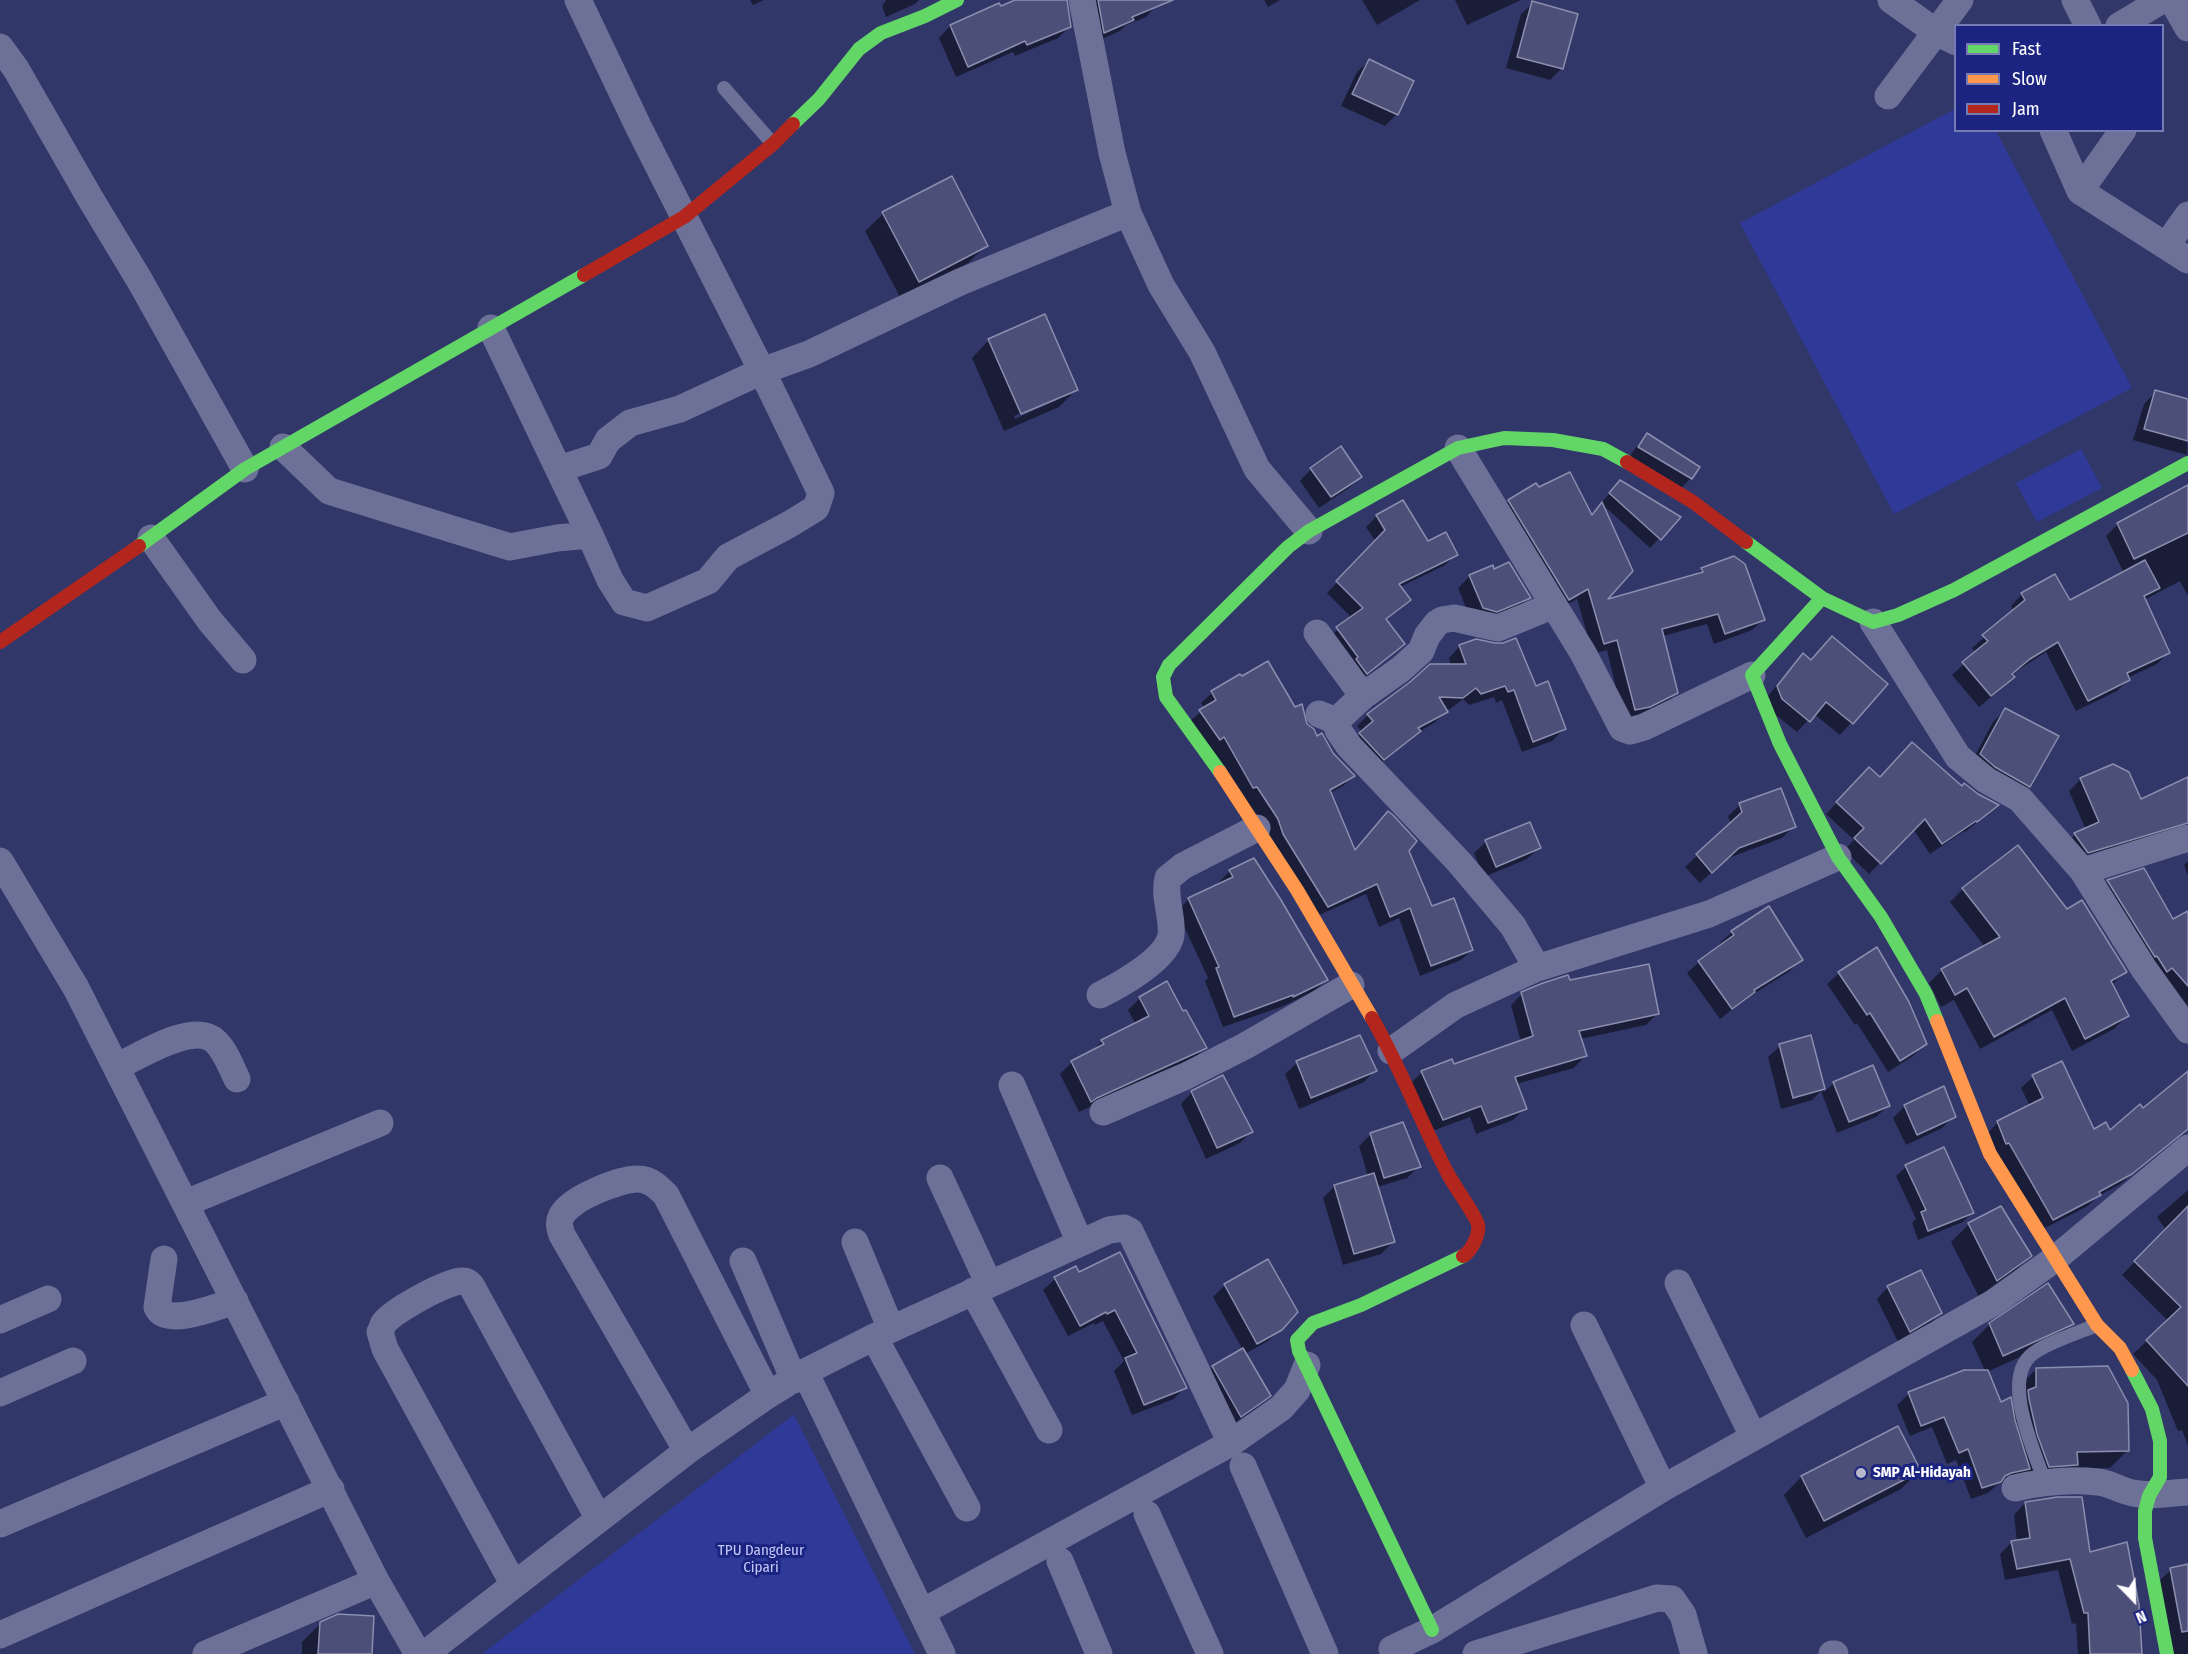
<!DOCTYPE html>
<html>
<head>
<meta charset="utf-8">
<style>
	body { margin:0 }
	#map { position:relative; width:2188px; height:1654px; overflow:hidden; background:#323769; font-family:"Fira Sans Condensed",sans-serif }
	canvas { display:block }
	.legend { position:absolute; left:1954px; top:24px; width:210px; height:108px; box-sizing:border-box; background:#1b2480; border:2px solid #767cb3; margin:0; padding:8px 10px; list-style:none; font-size:18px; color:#fff }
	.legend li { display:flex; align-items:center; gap:12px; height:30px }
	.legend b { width:30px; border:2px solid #767cb3 }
	.north { position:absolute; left:2104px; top:1570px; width:60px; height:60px; -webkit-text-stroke:4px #1b2480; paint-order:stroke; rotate:157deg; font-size:16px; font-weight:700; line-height:24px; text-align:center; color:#fff }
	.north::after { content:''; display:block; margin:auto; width:21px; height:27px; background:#fff; clip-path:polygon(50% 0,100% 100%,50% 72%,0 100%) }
</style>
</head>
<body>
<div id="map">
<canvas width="2188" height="1654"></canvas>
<ul class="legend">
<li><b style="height:8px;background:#63d668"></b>Fast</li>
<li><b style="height:8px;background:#ff974d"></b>Slow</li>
<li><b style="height:8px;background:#b3261e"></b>Jam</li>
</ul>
<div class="north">N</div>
</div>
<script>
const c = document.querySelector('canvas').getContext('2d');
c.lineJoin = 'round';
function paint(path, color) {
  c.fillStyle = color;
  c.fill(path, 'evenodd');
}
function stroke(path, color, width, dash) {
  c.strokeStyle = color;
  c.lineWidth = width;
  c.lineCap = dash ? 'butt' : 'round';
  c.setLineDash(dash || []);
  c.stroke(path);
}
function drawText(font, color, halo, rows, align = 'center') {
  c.font = font + ' "Fira Sans Condensed",sans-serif';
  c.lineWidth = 6;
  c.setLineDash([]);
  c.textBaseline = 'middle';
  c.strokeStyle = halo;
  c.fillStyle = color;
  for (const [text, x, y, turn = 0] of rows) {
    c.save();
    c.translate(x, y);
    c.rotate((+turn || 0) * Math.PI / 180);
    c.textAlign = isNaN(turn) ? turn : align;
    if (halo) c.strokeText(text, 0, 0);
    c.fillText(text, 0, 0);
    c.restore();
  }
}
paint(new Path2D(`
	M1955 109 1956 130 1996 131 2132 388 1894 514 1740 223Z
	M2081 449 2102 488 2037 522 2016 483Z
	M794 1415 915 1654H482L793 1415Z`), '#2f3a98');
paint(new Path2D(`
	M750 0H764L753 5Z
	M886 0H919L915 4 886 17 882 6Z
	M1019 0H1066L1070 26 1058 38 1015 56 1013 52 956 77 939 38 950 26Z
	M1095 0H1172L1153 9 1146 17 1126 25 1120 31 1093 43Z
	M1264 0H1280L1268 7Z
	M1362 0H1420L1377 25Z
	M1455 0H1521L1467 25Z
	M1533 3 1577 15 1561 69 1550 80 1506 68 1521 14Z
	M1369 61 1412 81 1396 115 1385 126 1341 106 1357 72Z
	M883 214 986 246 968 263 901 299 865 231Z
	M989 340 1077 389 1059 407 1004 431 972 358ZM1057 397V400L1015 419 1014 416Z
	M2156 392 2188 401 2187 455 2133 440 2144 404Z
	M1647 435 1691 478 1679 490 1628 459 1636 447Z
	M1311 469 1361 476 1349 488 1319 508 1300 481Z
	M1620 481 1679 517 1650 548 1601 503Z
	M2188 486V596L2180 581 2144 600 2168 653 2157 664 2127 678 2128 680 2117 691 2076 711 2046 652 2017 671 2001 689 1979 707 1952 675 1976 653 1972 648 2014 611 2011 606 2022 594 2069 602 2124 573 2106 536 2118 524Z
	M1538 489 1591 516 1602 505 1603 602 1695 576 1702 569 1764 619 1752 630 1714 644 1707 624 1663 636 1677 692 1666 704 1624 721 1607 650 1593 654 1577 599 1558 610 1498 512 1509 501Z
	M1377 516 1428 543 1456 555 1445 565 1400 587 1409 599 1385 620 1403 644 1355 684 1327 639 1352 618 1327 593 1376 542 1366 527Z
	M1492 567 1493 570 1529 597 1517 609 1484 623 1471 620 1458 588 1469 577Z
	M1460 646 1535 687 1564 729 1552 741 1522 752 1502 700 1496 703 1494 697 1469 705 1463 699 1450 709H1444L1446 712 1434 723 1419 732 1372 771 1348 745 1362 732 1357 726 1368 715 1451 666 1449 658Z
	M1803 655 1810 661 1886 684 1840 735 1814 714 1797 732 1771 711 1766 698Z
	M1212 693 1306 725 1353 776 1343 786 1330 793 1354 851 1377 824 1407 851 1431 908 1472 950 1461 960 1420 976 1399 918 1379 927 1366 894 1317 916 1189 722 1205 708 1201 703Z
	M2005 710 2029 786 2017 798 1969 767 1993 722Z
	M1869 769 1880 779 1961 788 1997 806 1965 832 1964 831 1930 854 1913 829 1869 874 1844 850 1854 840 1826 814Z
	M2188 776V839L2076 864 2063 846 2075 835 2086 830 2069 791 2081 779 2141 801 2183 781Z
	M1740 805 1794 826 1782 838 1726 859 1700 883 1685 867 1731 824 1728 816Z
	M1486 842 1539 848 1527 859 1484 877 1474 853Z
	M2188 861V876L2184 865Z
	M1230 871 1326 980 1314 991 1281 1007 1223 1027 1205 981 1208 978 1177 911 1189 899 1219 885 1218 883Z
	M2108 881 2172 921 2188 913V1009L2097 892Z
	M1963 889 2067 911 2125 972 2112 985 2127 1016 2114 1029 2072 1051 2052 1010 1980 1049 1954 1000 1941 1007 1929 983 1942 970 1985 947 1950 902Z
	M1732 932 1801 959 1790 971 1747 998 1720 1019 1687 973 1699 962 1722 945 1720 943Z
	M1839 973 1925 1044 1913 1056 1888 1072 1857 1023 1855 1025 1827 984Z
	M1522 994 1657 1014 1646 1025 1580 1039 1585 1056 1574 1068 1516 1084 1525 1108 1513 1120 1476 1134 1470 1117 1432 1131 1410 1084 1422 1072 1453 1066 1521 1042 1511 1005Z
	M1140 998 1183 1013 1205 1047 1194 1059 1079 1112 1060 1074 1072 1062 1090 1053 1102 1041 1136 1025 1128 1010Z
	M1359 1037 1375 1070 1364 1082 1299 1109 1285 1074 1297 1063Z
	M1810 1037 1824 1092 1834 1083 1888 1106 1876 1117 1837 1133 1821 1091 1812 1100 1781 1109 1768 1057 1780 1046Z
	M2188 1072V1129L2119 1185 2098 1196 2088 1206 2041 1230 1987 1134 1998 1122 2030 1106 2021 1088 2033 1077 2093 1131 2110 1132 2143 1110Z
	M1943 1088 1954 1116 1942 1128 1906 1145 1893 1118 1904 1107Z
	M1192 1092 1251 1132 1240 1143 1206 1159 1181 1104Z
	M1371 1134 1419 1166 1407 1178 1377 1187 1393 1242 1381 1254 1343 1265 1323 1198 1335 1186 1368 1176 1359 1146Z
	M1906 1167 1973 1212 1963 1222 1918 1240 1912 1223 1916 1219 1896 1176Z
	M2188 1190V1446L2182 1430 2178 1431 2157 1380 2133 1354 2168 1321 2122 1275 2166 1230 2157 1217Z
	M1969 1224 2030 1256 2012 1274 1979 1297 1951 1242Z
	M1120 1254 1185 1387 1174 1399 1132 1415 1114 1371 1124 1361 1103 1321 1095 1325 1094 1323 1068 1336 1043 1290 1055 1279 1075 1268 1078 1274Z
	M1225 1285 1281 1329 1268 1341 1245 1354 1269 1395 1257 1407 1229 1427 1201 1379 1213 1367 1243 1350 1213 1297Z
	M1888 1287 1940 1313 1929 1325 1898 1342 1877 1299Z
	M1990 1324H2072L2055 1341 1987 1372 2000 1404 2011 1410 2019 1402V1387L2036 1369 2128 1450 2110 1468 2072 1469 2031 1484 2027 1471 2017 1480 1998 1484 1988 1493 1971 1499 1956 1460 1947 1464 1932 1427 1910 1436 1897 1405 1909 1394 1985 1371 1972 1342Z
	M1897 1428 1919 1471 1901 1489 1806 1538 1784 1495 1801 1477Z
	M2025 1503 2088 1553 2139 1654H2078L2076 1623 2072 1624 2058 1570 2005 1580 2000 1554 2012 1542 2017 1541 2014 1515Z
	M2188 1566V1654H2173L2159 1581 2171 1570Z
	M320 1624 370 1654H302V1642Z`), '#0007');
const building = new Path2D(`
	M1015 0H1067L1071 27 1027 45 1025 41 968 67 950 25 999 3 1001 6Z
	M1098 0H1173L1132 17 1134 20 1104 33Z
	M1532 1 1578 14 1563 69 1517 57Z
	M1369 59 1414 81 1398 115 1352 94Z
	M952 176 988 246 919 282 882 212Z
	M1045 314 1078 390 1021 414 988 339Z
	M2155 390 2188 399V441L2144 429Z
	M1647 433 1700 467 1692 479 1638 447Z
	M1341 446 1362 477 1331 497 1310 468Z
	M1570 472 1592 515 1602 502 1633 571 1608 599 1703 572 1701 568 1734 556 1745 564 1765 620 1725 634 1718 614 1662 629 1678 693 1650 707 1635 710 1617 640 1604 644 1588 589 1569 600 1508 500 1536 483 1539 487Z
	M1620 480 1681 517 1661 540 1609 493Z
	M2188 485V533L2134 559 2117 523Z
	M1403 500 1428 541 1446 532 1458 555 1399 584 1411 600 1386 619 1405 644 1367 674 1356 659 1358 657 1336 627 1363 608 1336 581 1385 530 1376 515Z
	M2145 560 2160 588 2144 596 2170 653 2127 673 2130 680 2088 701 2058 642 2030 659 2012 674 2015 677 1991 696 1962 662 1988 641 1982 635 2025 600 2021 593 2055 574 2070 600Z
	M1509 562 1531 598 1497 612 1483 608 1469 575 1493 565 1494 569Z
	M1832 636 1888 684 1853 724 1826 702 1810 722 1782 699 1777 686 1803 653 1811 660Z
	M1516 638 1536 686 1548 681 1566 729 1533 742 1514 690 1508 692 1505 686 1481 694 1476 688 1463 698 1439 697 1448 712 1418 728 1421 731 1384 760 1359 733 1373 721 1367 714 1410 682 1430 664H1466L1459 645 1476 639 1495 643H1503Z
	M1268 661 1295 707 1302 704 1307 724 1314 729 1317 736 1322 733 1333 753 1355 776 1330 790 1355 850 1388 811 1393 815 1417 841 1409 851 1432 906 1454 898 1473 950 1431 966 1410 908 1390 917 1377 884 1328 907 1283 834 1278 819 1257 787 1253 788 1224 737 1220 740 1199 710 1216 700 1211 691 1240 674 1242 676Z
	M2005 708 2059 736 2030 787 1995 767 1980 754Z
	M1912 742 1962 786 1964 783 1978 794 1999 805 1977 822 1976 821 1942 844 1925 819 1881 864 1854 838 1864 828 1836 802 1869 767 1880 777Z
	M2113 764 2129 772 2141 799 2188 777V823L2088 853 2074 833 2099 822 2080 778Z
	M1781 788 1796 827 1739 848 1712 873 1696 854 1742 812 1739 803Z
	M1530 822 1541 848 1496 867 1485 840Z
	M2018 845 2067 909 2082 900 2127 972 2111 981 2129 1016 2085 1039 2065 998 1994 1037 1967 988 1955 995 1941 969 2000 937 1962 888Z
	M1254 858 1281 900 1328 980 1293 997V995L1234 1017 1216 968 1219 967 1188 898 1233 877 1229 870Z
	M2144 868 2173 919 2188 911V986L2172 968 2167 972 2157 956 2155 957 2107 880Z
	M1769 906 1803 960 1754 990 1755 992 1732 1009 1698 961 1734 935 1731 931Z
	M1877 947 1909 1002 1927 1044 1900 1061 1870 1013 1867 1015 1838 972Z
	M1649 964 1659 1014 1579 1031 1587 1056 1515 1077 1527 1109 1488 1123 1481 1106 1443 1120 1421 1071 1452 1059 1454 1064 1533 1036 1521 992 1543 983 1568 975 1570 980Z
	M1167 981 1183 1011 1186 1010 1207 1048 1097 1098 1091 1102 1071 1061 1104 1044 1101 1040 1149 1016 1139 997Z
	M1360 1035 1377 1071 1311 1098 1296 1061Z
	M1811 1035 1825 1089 1793 1098 1779 1044Z
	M2062 1061 2094 1129 2106 1122 2110 1130 2140 1104 2143 1108 2188 1071V1129L2132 1174 2099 1192 2101 1195 2053 1220 2009 1143 2006 1144 1997 1121 2043 1098 2032 1075Z
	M1873 1065 1890 1106 1849 1122 1833 1082Z
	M1223 1075 1253 1132 1217 1148 1191 1091Z
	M1944 1086 1956 1117 1917 1135 1904 1105Z
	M1403 1122 1421 1167 1384 1178 1370 1133Z
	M1944 1147 1974 1213 1928 1231 1921 1212 1926 1210 1905 1165Z
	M1374 1173 1395 1242 1354 1254 1334 1185Z
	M2001 1206 2032 1256 1997 1281 1968 1223Z
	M2188 1206V1386L2146 1340 2181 1307 2134 1261Z
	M1120 1252 1187 1388 1144 1405 1125 1358 1137 1353 1115 1310 1107 1314 1106 1312 1080 1326 1054 1277 1076 1266 1079 1272Z
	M1268 1259 1298 1312 1282 1330 1257 1344 1224 1284Z
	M1921 1270 1942 1313 1910 1332 1887 1286Z
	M2048 1283 2074 1324 2003 1356 1989 1323Z
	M1243 1348 1271 1396 1241 1417 1212 1366Z
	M2108 1366 2128 1403 2129 1451 2077 1452 2078 1465 2049 1467 2037 1434 2029 1399 2028 1390 2036 1387V1368Z
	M1964 1370H1988L2001 1402 2011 1397 2015 1420 2030 1469 2011 1473 2005 1476 2001 1482 1982 1488 1968 1449 1959 1453 1944 1417 1921 1426 1908 1392Z
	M1898 1426 1921 1471 1824 1521 1801 1476Z
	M2057 1497H2082L2090 1552 2127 1542 2139 1605 2142 1654H2090L2088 1613H2084L2070 1559 2017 1569 2011 1541 2030 1538 2025 1502Z
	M2188 1564V1631L2182 1632 2170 1568Z
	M338 1614 374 1616 372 1654H318L320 1622Z`);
paint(building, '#4c5079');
stroke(building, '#8b8eae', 1.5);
stroke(new Path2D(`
	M724 88 773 144
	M2045 1483C2035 1452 2002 1383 2030 1356 2042 1344 2080 1332 2097 1325`), '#6e7197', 14);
stroke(new Path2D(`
	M578 0 639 128 762 371 809 354 960 282 1128 213
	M1082 0 1112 153 1128 213 1161 285 1202 352 1257 469 1309 531
	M1891 0 1936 32 1956 42
	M2075 0 2088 26
	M2172 0 2188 28
	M2119 26 2162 0
	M0 47 16 69 90 198 140 281 245 469
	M1888 96 1960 0
	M2053 130 2080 191 2188 260
	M2080 191 2123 130
	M2166 246 2188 215
	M283 447 329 491 510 547 557 538 590 535 491 328
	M1458 448 1583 653 1622 728 1630 731 1644 727 1752 675
	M559 469 599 456 608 440 630 423 680 409 762 371 821 493 816 508 790 524 728 557 708 581 647 608 624 602 610 580 590 535
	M151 538 210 621 243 660
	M1873 622 1958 757 1986 780 2020 799 2083 871 2144 969 2188 1030
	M1317 633 1363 696
	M1319 714 1336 721 1338 730 1349 746 1459 862 1513 926 1537 968
	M1336 721 1363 696 1401 669 1421 651 1427 636 1437 623 1442 620 1454 618 1498 628 1554 605
	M0 861 76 988 376 1581 418 1654
	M2083 871 2188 838
	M1100 995C1120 985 1163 961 1170 939 1172 936 1171 929 1171 925 1170 909 1164 894 1168 878L1183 866 1257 828
	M1391 1051 1456 1005 1537 968 1709 914 1838 857
	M117 1067C139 1056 195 1020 216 1042 226 1052 231 1067 237 1079
	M1012 1085 1080 1243
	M1103 1112 1186 1076 1245 1046 1351 985
	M940 1178 989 1284
	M186 1203 380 1123
	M855 1242 891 1329
	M164 1259 157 1307C166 1328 218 1306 235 1301
	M743 1261 794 1380
	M1678 1283 1753 1436
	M973 1291 1049 1430
	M0 1320 48 1299
	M1584 1325 1663 1488
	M874 1337 967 1508
	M805 1372 942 1654
	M0 1393 73 1361
	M687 1451 562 1235C560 1229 558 1223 561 1217 568 1199 619 1179 638 1179 650 1179 658 1187 666 1195L768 1395
	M1243 1466 1325 1654
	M2015 1488C2041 1482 2071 1479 2098 1482 2110 1483 2121 1491 2133 1493 2151 1497 2169 1493 2188 1492
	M1147 1514 1210 1654
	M0 1524 286 1402
	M1060 1561 1099 1654
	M514 1585 385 1349 380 1332C382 1329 382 1326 384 1323 393 1311 448 1280 463 1281 468 1281 467 1282 471 1285L599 1519
	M922 1612 1231 1443 1281 1408 1297 1390 1307 1365
	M0 1635 331 1489
	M1392 1649 1432 1630 1663 1488 1993 1303 2056 1258 2188 1148
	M206 1654 376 1581
	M425 1654 687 1451 768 1395 805 1372 874 1337 1109 1230 1124 1228 1130 1231 1231 1443
	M1476 1654 1657 1598 1672 1599 1683 1615 1694 1654
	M1832 1654H1835`), '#6e7197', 27);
stroke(new Path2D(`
	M793 124 819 99 859 49 881 33 925 16 957 0
	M1746 542 1822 598 1873 622 1898 615 1954 590 2188 463
	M139 546 245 469 584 275
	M1822 598 1752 675 1780 744 1838 857 1881 917 1926 994 1937 1021
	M1220 772 1166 697 1163 677 1169 665 1288 547 1309 531 1458 448 1504 438 1553 440 1603 449 1627 462
	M2132 1370 2152 1409 2160 1441V1477L2149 1496 2145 1511V1538L2167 1654
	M1432 1630 1299 1351 1297 1340 1313 1323 1361 1305 1463 1256`), '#63d668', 14);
stroke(new Path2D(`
	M1220 772 1297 890 1372 1018
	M1937 1021 1990 1154 2097 1325 2120 1348 2132 1370`), '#ff974d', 14);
stroke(new Path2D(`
	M584 275 684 217 773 144 793 124
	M1627 462 1693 502 1746 542
	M0 642 139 546
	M1372 1018C1401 1068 1421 1123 1448 1174 1454 1186 1477 1217 1478 1225 1480 1234 1471 1252 1463 1256`), '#b3261e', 14);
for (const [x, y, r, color] of [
	[1861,1473,6,"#b7b9ca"]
]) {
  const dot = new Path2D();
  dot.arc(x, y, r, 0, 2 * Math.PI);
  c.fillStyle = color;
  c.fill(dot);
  stroke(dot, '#1b2480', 2);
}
drawText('bold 15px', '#fff', '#1b2480', [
	["SMP Al-Hidayah",1873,1473]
], 'left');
drawText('15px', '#c3c8f7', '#1b2480', [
	["TPU Dangdeur",761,1551],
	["Cipari",761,1568]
]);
</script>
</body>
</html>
